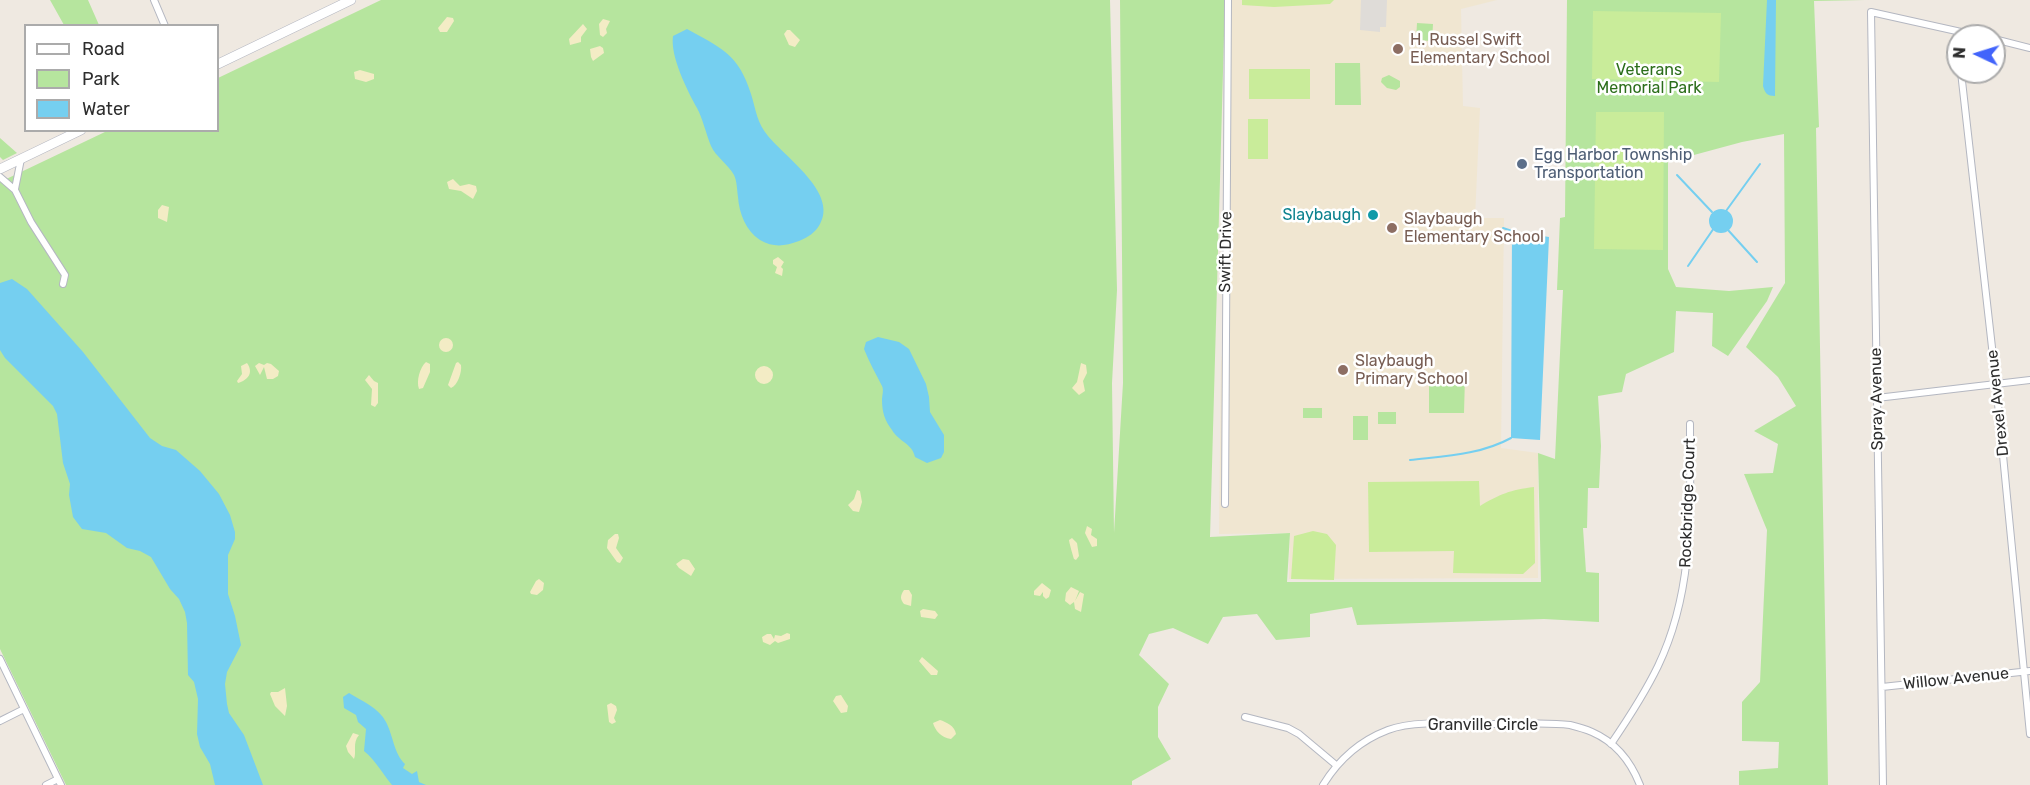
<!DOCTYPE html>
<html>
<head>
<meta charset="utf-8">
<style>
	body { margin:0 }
	#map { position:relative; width:2030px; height:785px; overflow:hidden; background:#efe9e1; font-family:Rubik,sans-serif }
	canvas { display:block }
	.legend { position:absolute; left:24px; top:24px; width:195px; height:108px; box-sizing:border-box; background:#fff; border:2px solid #ababab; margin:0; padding:8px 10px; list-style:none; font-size:18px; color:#2e2e2e }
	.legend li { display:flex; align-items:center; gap:12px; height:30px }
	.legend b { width:30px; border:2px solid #ababab }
	.north { position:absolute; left:1946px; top:24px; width:60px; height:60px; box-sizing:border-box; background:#fff; border:2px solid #ababab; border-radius:50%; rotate:274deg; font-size:16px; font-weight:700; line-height:24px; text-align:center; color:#2e2e2e }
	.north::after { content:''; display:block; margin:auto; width:21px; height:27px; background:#4264fb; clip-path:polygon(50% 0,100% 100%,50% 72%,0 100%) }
</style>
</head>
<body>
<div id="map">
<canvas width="2030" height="785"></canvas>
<ul class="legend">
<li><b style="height:8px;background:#fff"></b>Road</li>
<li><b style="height:16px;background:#b6e59e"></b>Park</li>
<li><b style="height:16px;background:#75cff0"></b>Water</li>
</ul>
<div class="north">N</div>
</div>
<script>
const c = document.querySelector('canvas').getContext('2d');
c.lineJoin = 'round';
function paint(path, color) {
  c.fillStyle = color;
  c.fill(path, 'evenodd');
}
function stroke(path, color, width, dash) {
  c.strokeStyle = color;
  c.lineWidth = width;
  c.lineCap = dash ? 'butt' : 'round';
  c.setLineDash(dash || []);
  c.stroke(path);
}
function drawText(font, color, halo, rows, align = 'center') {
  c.font = font + ' Rubik,sans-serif';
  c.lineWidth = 5;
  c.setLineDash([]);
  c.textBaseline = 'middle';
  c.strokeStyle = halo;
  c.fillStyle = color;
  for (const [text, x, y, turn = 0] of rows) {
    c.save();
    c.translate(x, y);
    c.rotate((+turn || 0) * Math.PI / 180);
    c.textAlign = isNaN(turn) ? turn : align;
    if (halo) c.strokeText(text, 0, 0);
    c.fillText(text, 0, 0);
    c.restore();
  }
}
paint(new Path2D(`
	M1228 0H1497L1461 9 1463 106 1480 108 1475 218H1504L1501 448 1538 453V578L1289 579 1290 533 1219 534 1221 362 1226 322Z`), '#f0e6d1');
paint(new Path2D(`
	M50 0H88L99 25H64Z
	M381 0H1110L1117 290 1112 383 1114 533 1123 383 1120 0H1225L1210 537 1290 533 1287 582H1541L1538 453 1555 459 1563 290H1557L1560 218 1565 217 1567 0H1865L1814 1 1819 127 1816 128 1828 785H1739V771L1778 768 1779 742 1742 741V702L1760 682 1767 530 1744 474 1773 473 1778 444 1754 431 1796 406 1778 377 1746 347 1785 283 1784 134 1742 142 1668 162V269L1676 287 1729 291 1773 287 1767 301 1728 356 1712 346 1713 313 1676 311 1674 352 1626 374 1622 392 1598 396 1601 446 1599 488H1588L1587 528H1583L1586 572 1599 573V622L1544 619 1357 625 1352 607 1310 614V637L1276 640 1257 614 1223 617 1208 644 1173 628 1149 634 1139 655 1169 684 1158 707V737L1171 759 1132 781V785H66L0 649V182L107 131 218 130V78Z
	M1417 23 1433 24 1432 41 1416 40Z
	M1335 63H1360L1361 105H1335Z
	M1389 75 1400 81V87L1396 90 1387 88 1381 82 1382 78Z
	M0 138 17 153 3 160 0 157Z
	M1429 376 1465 377 1464 413H1429Z
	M1303 408H1322V418H1303Z
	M1378 412H1396V424H1378Z
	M1353 416H1368V440H1353Z`), '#b6e59e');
paint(new Path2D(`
	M447 17 453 18 454 21 447 32H440L438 28Z
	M603 19 610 21 606 29 607 33 603 37 600 35 599 24Z
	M583 24 587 29 581 37V42L570 45 569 39Z
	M787 30H790L800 40 795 47 789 45 784 34Z
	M600 46 603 48 604 53 593 61 591 57 590 49Z
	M360 70 374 74V79L366 82 355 79 354 72Z
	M453 179 460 186 469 184 476 186 477 191 473 199 461 191 449 189 447 182Z
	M162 205 169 207 167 222 158 218V210Z
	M778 257 784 262 781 267 783 269 782 276 775 273 777 267 773 264V260Z
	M439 345a7 7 0 1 1 14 0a7 7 0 1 1-14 0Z
	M426 362 430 364V372L423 388 419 389C416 381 420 367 426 362Z
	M458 362 461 365C462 372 458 385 451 388L448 385 456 363Z
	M247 363C254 373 248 380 238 383L237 381 242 374 241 366Z
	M259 363 264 365 267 363 271 364 279 371 278 376 273 379H267L264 367 260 375 255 366Z
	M1081 363 1086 365 1087 373 1083 381 1085 391 1079 395 1072 388 1077 382Z
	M755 375a9 9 0 1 1 18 0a9 9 0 1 1-18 0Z
	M369 375 374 381 378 383V403L375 407 371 405 372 389 365 380Z
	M857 490 860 491 862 502 859 512 853 511 848 505 854 499Z
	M1087 526 1092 529 1091 535 1097 539V546L1092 547 1085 533Z
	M615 534H618L619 538 616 548 623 558 620 563 617 562 607 548 608 540Z
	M1072 538 1077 543 1079 556 1076 560 1074 559C1073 556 1069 542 1069 540Z
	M683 559 689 560 695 569 691 576 679 568 676 564Z
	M539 579 544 583 543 590 537 595 531 594 530 592 536 581Z
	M1042 583 1051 590 1049 597 1046 599 1043 596V592L1040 596 1034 595V591Z
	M1071 587 1079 591 1075 601 1080 592 1084 594 1081 612 1075 609 1074 602 1070 605 1065 601 1066 593Z
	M904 590H909L912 595 911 606 904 604C900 599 900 596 904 590Z
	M923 609 935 611 938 615 935 619 921 617 920 611Z
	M787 633 790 634V639L778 643 775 641 770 645 763 642 762 637 767 634H771L774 639 775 635 781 636Z
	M922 657 938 671 937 675H931L919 661Z
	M285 688 287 706 285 716 275 706 270 694 271 692H278Z
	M841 695 848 706 847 712 841 713 833 701 836 696Z
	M611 703 616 706 617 710 614 718 616 722 612 724 609 722 607 705Z
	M940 720C946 722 955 726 956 734L951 739C941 738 935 730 933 723Z
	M353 733 359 735C352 743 357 752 354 759L348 752 346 746Z`), '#f3ecc5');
paint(new Path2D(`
	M1242 0H1334L1330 4 1274 7 1242 5Z
	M1593 11 1721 13 1719 82 1592 79Z
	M1249 69H1310V99H1249Z
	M1596 112H1664L1663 250 1594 249Z
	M1248 119H1268V159H1248Z
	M1479 481 1480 506C1500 494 1510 490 1534 487L1535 563 1523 574 1453 573 1454 551 1369 552 1368 482Z
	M1313 531 1327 534 1336 545 1334 580 1291 579 1294 536Z`), '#c9ec9a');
paint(new Path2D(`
	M1361 0H1387L1386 27H1380V32L1360 30Z`), '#dfdcd8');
paint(new Path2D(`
	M1767 0H1776L1775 96C1767 96 1765 93 1763 86Z
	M687 29C722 48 739 55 751 94 756 110 757 123 768 136 785 157 838 193 820 224 815 233 808 237 799 241 785 246 774 248 760 240 746 231 739 213 738 197 737 190 737 181 734 175 728 164 716 157 711 146 706 134 703 119 697 108 687 90 670 56 673 36Z
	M1709 221a12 12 0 1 1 24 0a12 12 0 1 1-24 0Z
	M1512 231 1549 237 1540 440 1511 438Z
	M12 279 27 289 83 352 150 438 162 446 176 450 200 471 219 494 230 515 235 532V539L228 555V594L235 616 241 645 227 672 225 684 227 704 229 713 244 735 263 785H215L210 764 200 747 197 734 198 699 194 682 188 675 187 623 185 612 179 599 170 589 151 557 140 551 127 548 106 533 82 529 73 517 69 495 70 484 63 463 57 414 53 406 5 358 0 350V283Z
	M878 337 899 342 909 349 926 384 929 397 930 412 944 435V452L941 458 927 463 915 457C912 443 899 442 892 430 885 421 882 412 882 400 882 396 884 390 882 386 876 374 869 362 864 349L866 342Z
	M349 693C362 701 379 708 386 722 393 735 394 754 405 764L403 768 412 774 417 771 419 782 426 785H392C382 773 376 761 364 751L366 729 358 722 356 715 344 708 343 697Z`), '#75cff0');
stroke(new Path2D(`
	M1677 175 1712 212
	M1726 211 1760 164
	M1503 228 1512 231
	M1728 230 1757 262
	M1688 266 1714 228
	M1410 460C1444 456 1480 455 1511 438`), '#75cff0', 2);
const street = new Path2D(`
	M154 0 165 26
	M1957 31 1958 42
	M1994 39 2030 48
	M1961 72 1996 383 2030 734
	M0 177 15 190 31 222 65 275 63 284
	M15 189 21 159
	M1877 398 2030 380
	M1225 504 1228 0
	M0 659 61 785
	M1882 687 2030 671
	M1245 717 1288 728 1299 734 1336 765
	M0 721 24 709
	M1611 744C1628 719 1645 693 1658 666 1695 589 1690 507 1690 424
	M46 785 58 779
	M1323 785C1339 759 1359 741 1388 730 1417 719 1469 725 1502 724 1524 724 1548 722 1570 725 1578 727 1585 729 1592 732 1615 742 1631 762 1640 785
	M1883 785 1871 12 1979 36`);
const secondary = new Path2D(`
	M218 64 351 0
	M0 169 81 130`);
stroke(street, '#b4b7c1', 8);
stroke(secondary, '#b4b7c1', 10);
stroke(street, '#fff', 6);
stroke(secondary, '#fff', 9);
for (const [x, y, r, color] of [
	[1398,49,6,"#8d6e63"],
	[1522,164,6,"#5c6f8a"],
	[1373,215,6,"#0f9aa8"],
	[1392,228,6,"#8d6e63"],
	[1343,370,6,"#8d6e63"]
]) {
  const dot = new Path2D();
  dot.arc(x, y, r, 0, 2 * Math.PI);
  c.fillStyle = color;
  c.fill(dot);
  stroke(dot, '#fff', 2);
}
drawText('16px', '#785e54', '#fff', [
	["H. Russel Swift",1410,40],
	["Elementary School",1410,58],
	["Slaybaugh",1404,219],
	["Elementary School",1404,237],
	["Slaybaugh",1355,361],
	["Primary School",1355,379]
], 'left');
drawText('16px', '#2c6e1b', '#fff', [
	["Veterans",1649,70],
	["Memorial Park",1649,88]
]);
drawText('16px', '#4e5e75', '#fff', [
	["Egg Harbor Township",1534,155],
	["Transportation",1534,173]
], 'left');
drawText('16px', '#0d838f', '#fff', [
	["Slaybaugh",1361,215]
], 'right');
drawText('16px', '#2e2e2e', '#fff', [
	["Swift Drive",1226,252,-89],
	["Spray Avenue",1877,399,-91],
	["Drexel Avenue",1998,403,-96],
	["Rockbridge Court",1688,503,-88],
	["Willow Avenue",1956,679,-6],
	["Granville Circle",1483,725]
]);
</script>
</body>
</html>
